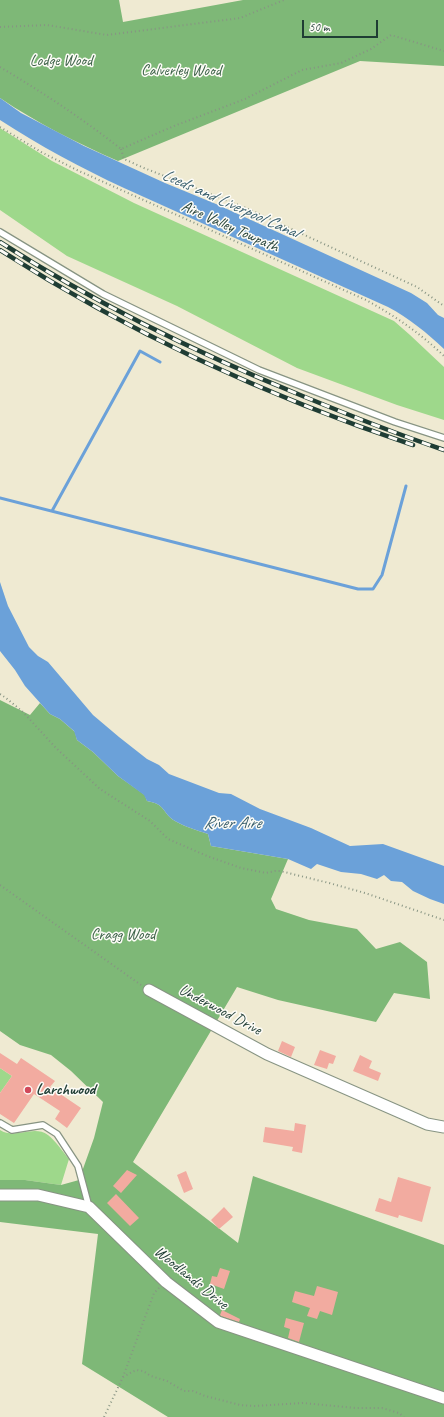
<!DOCTYPE html>
<html>
<head>
<meta charset="utf-8">
<style>
	body { margin:0 }
	#map { position:relative; width:444px; height:1417px; overflow:hidden; background:#efead2; font-family:Caveat,sans-serif }
	canvas { display:block }
	.scale { position:absolute; left:302px; top:20px; width:76px; height:18px; box-sizing:border-box; border:2px solid #1f3d34; border-top:0; padding-left:5px; font-size:12px; line-height:14px; white-space:nowrap; color:#1f3d34; -webkit-text-stroke:3px #fdfcf7; paint-order:stroke }
</style>
</head>
<body>
<div id="map">
<canvas width="444" height="1417"></canvas>
<div class="scale">50 m</div>
</div>
<script>
const c = document.querySelector('canvas').getContext('2d');
c.lineJoin = 'round';
function paint(path, color) {
  c.fillStyle = color;
  c.fill(path, 'evenodd');
}
function stroke(path, color, width, dash) {
  c.strokeStyle = color;
  c.lineWidth = width;
  c.lineCap = dash ? 'butt' : 'round';
  c.setLineDash(dash || []);
  c.stroke(path);
}
function drawText(font, color, halo, rows, align = 'center') {
  c.font = font + ' Caveat,sans-serif';
  c.lineWidth = 3;
  c.setLineDash([]);
  c.textBaseline = 'middle';
  c.strokeStyle = halo;
  c.fillStyle = color;
  for (const [text, x, y, turn = 0] of rows) {
    c.save();
    c.translate(x, y);
    c.rotate((+turn || 0) * Math.PI / 180);
    c.textAlign = isNaN(turn) ? turn : align;
    if (halo) c.strokeText(text, 0, 0);
    c.fillText(text, 0, 0);
    c.restore();
  }
}
paint(new Path2D(`
	M0 128 52 161 134 203 394 321 410 335 444 367V420L397 405 297 368 177 306 67 256 0 210Z
	M0 1068 12 1076 0 1093Z
	M0 1130C16 1140 33 1124 48 1135 55 1140 63 1152 69 1159L61 1185 25 1180H0Z`), '#9ed88b');
paint(new Path2D(`
	M0 0H119L123 22 243 0H444V66L360 61 118 161C77 143 37 123 0 98Z
	M0 700 30 715 40 703 50 714 60 719 75 732 77 740 93 752 118 776 145 795 147 801C166 804 162 813 175 821 185 827 197 830 208 834L211 846 288 859 271 899 276 909 309 920 357 929 376 949 400 942 427 962 430 999 394 993 376 1022 278 1000 237 987 133 1162 238 1243 253 1176 444 1245V1417H168L82 1364 98 1234 0 1222V1180H25L61 1185 79 1180 94 1138 103 1102 71 1071 51 1055 20 1045 0 1031Z`), '#7eb877');
paint(new Path2D(`
	M0 98 21 113 84 146 165 183 216 204 411 293 427 303 438 315 444 318V349C427 333 409 318 388 307L124 188C81 168 40 146 0 120Z
	M0 582 8 606 29 647 38 656 48 662 93 715 119 737 147 759 159 765 169 774 219 793 231 794 260 809 311 828 350 846 383 844 444 866V904L430 899 413 891 402 882 391 881 384 875 377 879 361 874 341 872 317 864 311 869 288 859 211 846 208 834C197 830 185 827 175 821 162 813 166 804 147 801L144 795 118 776 93 752 77 740 74 731 60 719 50 714 25 686 15 670 0 651Z`), '#6ba1d9');
stroke(new Path2D(`
	M0 498 358 589H373L382 575 406 486
	M52 511 140 351 160 362`), '#6ba1d9', 3);
paint(new Path2D(`
	M282 1041 295 1047 291 1057 278 1051Z
	M320 1050 336 1056 333 1064 329 1063 327 1069 314 1065Z
	M0 1053 17 1064 21 1058 55 1081 50 1087 81 1108 67 1128 55 1119 60 1111 34 1094 14 1123 0 1114V1093L12 1076 0 1068Z
	M360 1055 372 1061 369 1068 381 1073 378 1081 353 1071Z
	M295 1123 306 1125 302 1153 292 1151 293 1147 263 1142 265 1127 294 1131Z
	M127 1170 137 1175 121 1193 113 1186Z
	M186 1171 193 1189 184 1193 177 1175Z
	M398 1177 431 1187 422 1222 399 1215 398 1218 375 1211 379 1198 391 1202Z
	M116 1194 139 1218 130 1226 107 1203Z
	M224 1207 233 1217 219 1229 211 1220Z
	M220 1268 230 1271 224 1289 210 1284 212 1276 217 1277Z
	M317 1286 338 1292 332 1315 320 1311 317 1319 307 1316 310 1308 292 1302 295 1291 314 1296Z
	M222 1310 240 1319 239 1322 221 1316 220 1315Z
	M286 1318 304 1323 299 1342 288 1338 290 1329 284 1327Z`), '#f2aba0');
const service = new Path2D(`
	M0 232 103 294 259 370 395 422 444 438
	M0 1123 12 1130 43 1125 57 1134 78 1166 89 1207`);
const minor = new Path2D(`
	M149 990 267 1054 427 1124 444 1127
	M0 1195H38L89 1207 166 1282 218 1322 444 1398`);
stroke(service, '#879483', 8);
stroke(minor, '#879483', 13);
stroke(new Path2D(`
	M0 27 47 25 107 35 240 18 284 0
	M0 67C42 92 83 119 121 149L174 126 245 99 302 70 341 63 371 49 391 35 444 51
	M0 127 41 152 79 171 366 300C395 316 420 333 444 356
	M121 149 124 159 144 168 246 208 417 287 444 306
	M0 694 6 698 23 712 56 748 100 789 150 821 168 839 207 856 241 868 266 873 275 871H280L329 883 365 893 444 920
	M0 885 141 985
	M123 1377 136 1370 143 1371 151 1376 167 1381 184 1391H193L205 1396 240 1405 256 1406 303 1403 356 1408H382L399 1413 404 1417
	M104 1417 123 1377 154 1293 159 1288`), '#879483', 2, [1, 3]);
stroke(service, '#fff', 5.5);
stroke(minor, '#fff', 11);
const rail = new Path2D(`
	M0 242C96 304 199 354 305 397 351 416 397 434 444 450
	M0 250C128 332 269 397 413 445`);
stroke(rail, '#1f3d34', 4.5);
stroke(rail, '#fdfcf7', 3, [9]);
for (const [x, y, r, color] of [
	[28,1090,4,"#d1495b"]
]) {
  const dot = new Path2D();
  dot.arc(x, y, r, 0, 2 * Math.PI);
  c.fillStyle = color;
  c.fill(dot);
  stroke(dot, '#fdfcf7', 1.5);
}
drawText('16px', '#3f644a', '#fdfcf7', [
	["Lodge Wood",61,61],
	["Calverley Wood",181,71],
	["Cragg Wood",123,935]
]);
drawText('16px', '#1f3d34', '#fdfcf7', [
	["Aire Valley Towpath",230,227,24],
	["Underwood Drive",220,1010,28],
	["Woodlands Drive",191,1278,39]
]);
drawText('bold 16px', '#1f3d34', '#fdfcf7', [
	["Larchwood",36,1090]
], 'left');
drawText('italic 17px', '#3a606e', '#fdfcf7', [
	["Leeds and Liverpool Canal",230,204,24],
	["River Aire",232,824]
]);
</script>
</body>
</html>
